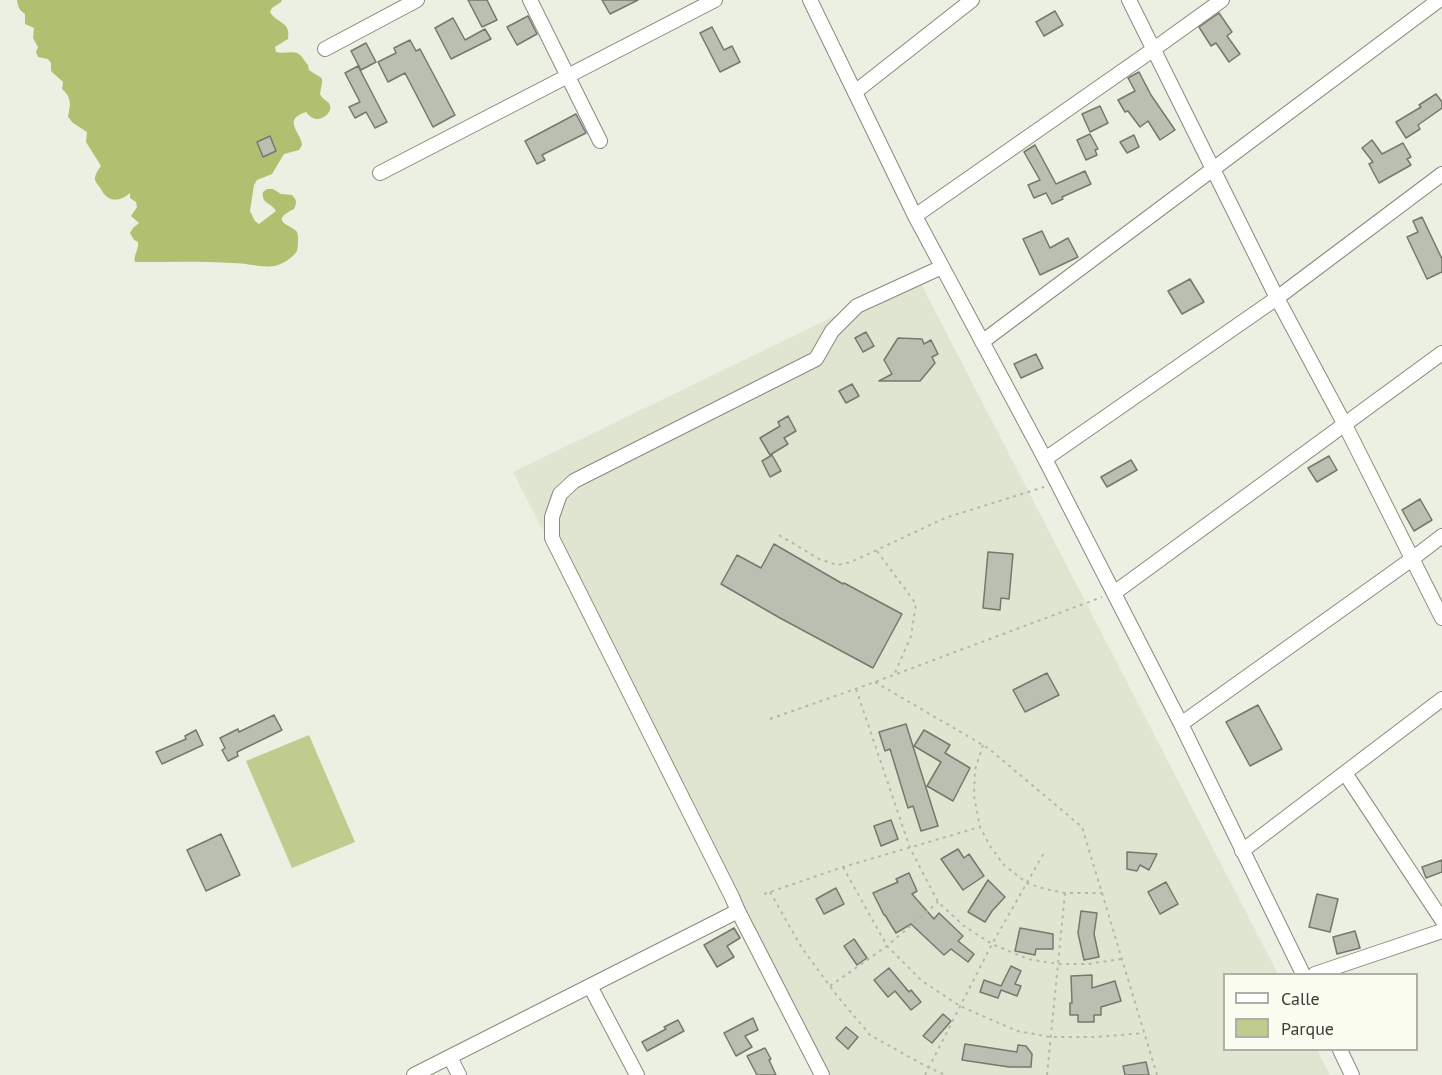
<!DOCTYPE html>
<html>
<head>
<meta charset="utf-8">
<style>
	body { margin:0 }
	#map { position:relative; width:1442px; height:1075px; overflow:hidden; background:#ecf0e2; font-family:"PT Sans",sans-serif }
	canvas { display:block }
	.legend { position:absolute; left:1223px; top:973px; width:195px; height:78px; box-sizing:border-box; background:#fafdf0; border:2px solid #adb0a6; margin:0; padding:8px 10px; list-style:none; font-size:18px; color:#3a3c36 }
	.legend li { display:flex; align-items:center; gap:12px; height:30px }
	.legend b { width:30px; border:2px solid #adb0a6 }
</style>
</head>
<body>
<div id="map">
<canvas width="1442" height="1075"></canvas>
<ul class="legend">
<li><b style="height:8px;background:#fff"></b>Calle</li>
<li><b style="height:16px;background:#becd8d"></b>Parque</li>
</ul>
</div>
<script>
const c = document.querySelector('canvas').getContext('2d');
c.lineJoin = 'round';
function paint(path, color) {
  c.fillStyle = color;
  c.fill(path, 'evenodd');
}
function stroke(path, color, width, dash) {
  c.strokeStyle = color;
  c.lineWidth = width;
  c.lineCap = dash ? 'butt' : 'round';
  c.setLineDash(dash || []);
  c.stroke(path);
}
paint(new Path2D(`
	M917 276 1278 974H1224V1050H1317L1330 1075H822L513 472Z`), '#e0e5d1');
paint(new Path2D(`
	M309 735 355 842 292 868 246 761Z`), '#becd8d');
paint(new Path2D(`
	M17 0H282L281 2 272 8 270 12C277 24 291 21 288 39L275 47 276 52C283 54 291 51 297 53 302 55 304 61 308 65L309 70C324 81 324 73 320 94 323 101 327 99 330 105 333 113 320 122 313 118 310 117 308 114 306 112 281 120 302 133 302 145L299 150 284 154 272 174 257 180 254 185 250 211 255 221 259 224 276 211C271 202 261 204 263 192L267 189H273L281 194 292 195C297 200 297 203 294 209 267 222 293 225 297 232 299 237 298 246 297 251 294 257 281 265 275 266 261 268 246 263 233 263 201 261 168 262 135 262 133 255 139 250 138 242L134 240 130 233 133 228 139 223 131 216 137 207 136 202 130 198V193C119 203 107 202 101 189 99 186 96 183 95 180 94 175 99 169 101 166L86 142 87 132 73 123 68 117C70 106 73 99 62 89L63 82 51 71V63L48 59 38 57 36 52 38 47 33 38 34 28 25 24V14C19 10 18 7 17 0Z`), '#b0c071');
const building = new Path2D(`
	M468 0H487L497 20 482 27Z
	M602 0H638L610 14Z
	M1055 11 1063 25 1044 36 1036 22Z
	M1219 13 1232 32 1227 36 1240 54 1229 62 1216 43 1211 46 1199 27Z
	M528 16 537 34 517 45 507 27Z
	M453 18 465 40 485 29 491 39 451 59 435 28Z
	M712 27 724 50 732 46 740 62 720 72 700 33Z
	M410 40 416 51 420 49 455 115 433 127 405 73 388 82 378 62 396 53 394 48Z
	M366 43 376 62 361 70 351 51Z
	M358 66 387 122 375 128 366 112 355 118 349 107 360 102 345 73Z
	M1139 72 1151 95 1175 130 1160 140 1148 121 1140 127 1128 111 1125 112 1118 100 1135 91 1128 78Z
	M1436 94 1442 102V108L1418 125 1420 129 1406 138 1396 122 1421 107 1419 105Z
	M1100 106 1108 123 1090 132 1082 114Z
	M576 114 586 133 542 155 545 160 537 164 525 141Z
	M1090 134 1098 149 1095 150 1097 155 1086 160 1077 140Z
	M1134 135 1139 147 1127 153 1120 142Z
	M270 136 276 151 263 157 257 142Z
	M1372 140 1382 154 1403 143 1411 157 1407 159 1411 165 1379 183 1369 164 1373 162 1362 148Z
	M1035 145 1056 184 1085 171 1091 184 1062 197 1063 199 1052 204 1046 193 1034 198 1028 185 1040 180 1024 152Z
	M1422 217 1442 259V272L1427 279 1407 237 1418 232 1413 221Z
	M1042 231 1050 248 1068 238 1078 257 1040 275 1023 239Z
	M1190 279 1204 302 1182 314 1168 291Z
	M866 332 874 346 863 352 855 338Z
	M898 338 922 339 924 344 931 340 938 354 932 357 935 363 920 381H879L892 374 884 360Z
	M1036 354 1043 368 1021 378 1014 364Z
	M852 384 859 396 846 403 839 391Z
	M788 416 796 431 784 438 788 444 770 455 760 438 780 426 778 422Z
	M772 455 781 471 770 477 762 461Z
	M1329 456 1337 470 1317 482 1308 468Z
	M1131 460 1137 470 1107 487 1101 477Z
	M1420 499 1432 520 1414 531 1402 510Z
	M774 544 843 584 844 583 902 614 873 668 780 618 721 584 737 555 761 568Z
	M988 552 1013 554 1009 599 1001 598 1000 610 983 608Z
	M1047 673 1059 695 1025 712 1013 690Z
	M1258 705 1282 749 1250 766 1226 722Z
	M274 715 282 730 237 752 238 756 228 761 222 750 225 748 220 738 238 729 239 732Z
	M906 724 938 826 921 831 913 806 908 808 890 749 885 751 879 732Z
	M196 730 203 745 162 764 156 752 186 739 185 736Z
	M924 730 950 745 945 753 970 768 953 801 927 786 941 762 914 746Z
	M891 820 898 839 881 846 874 826Z
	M221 834 240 875 206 891 187 850Z
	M958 849 964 858 969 854 984 876 963 890 941 859Z
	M1127 852 1157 854 1149 870 1140 865 1137 871 1127 869Z
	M1442 860V872L1426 878 1422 867Z
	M909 873 917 891 912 894 934 919 939 913 963 936 958 941 974 954 968 962 951 949 944 955 911 924 896 933 885 915H884L873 893 898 882 896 879Z
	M988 880 1005 897 992 911 985 922 968 912Z
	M1166 882 1178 904 1160 914 1148 892Z
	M836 888 844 904 824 914 816 899Z
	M1317 894 1338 899 1330 932 1309 927Z
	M1081 911 1097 913 1094 934 1099 957 1084 960 1078 933Z
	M734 928 740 938 727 946 734 957 717 967 704 945Z
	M1020 928 1053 934V949H1036L1035 955 1015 951Z
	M1355 931 1360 948 1337 954 1333 937Z
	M854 939 867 958 857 965 844 946Z
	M1011 966 1021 971 1015 984 1021 986 1017 996 1001 990 998 998 980 992 984 980 1001 986Z
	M889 968 909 992 911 990 921 1002 911 1010 895 991 888 997 874 980Z
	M1092 975V988L1115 981 1121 1001 1101 1007V1015H1094V1022H1078V1015H1070V1003H1072L1071 976Z
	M943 1014 951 1021 932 1043 923 1036Z
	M753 1018 758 1030 745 1036 752 1047 736 1056 724 1033Z
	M678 1020 684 1031 647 1051 642 1042 666 1029 664 1027Z
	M846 1027 858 1037 848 1049 836 1038Z
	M965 1044 1017 1052 1018 1045 1026 1046 1032 1054 1031 1067H1009L962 1060Z
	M765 1048 771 1059 769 1060 776 1075H757L747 1056Z
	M1146 1062 1149 1075H1125L1123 1066Z`);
paint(building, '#bbbfb2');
stroke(building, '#75786c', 1.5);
const minor = new Path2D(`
	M530 0 600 141
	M810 0 915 216 1045 459 1181 724 1303 974
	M1129 0 1277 298 1345 425 1442 618
	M325 49 417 0
	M855 92 972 0
	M380 173 715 0
	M915 216 1154 49 1222 0
	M982 342 1439 0
	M1045 459 1277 298 1442 174
	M1114 593 1442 353
	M1181 724 1412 559 1442 536
	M1345 773 1442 920
	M1242 851 1442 699
	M1315 974 1442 931
	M590 986 637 1075
	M1340 1050 1352 1075
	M450 1057 459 1075
	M414 1075 738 911
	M822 1075 738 911 732 897 552 538V517L560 494 574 481 816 359 832 331 857 306 942 267`);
stroke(minor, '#878a7e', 16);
stroke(new Path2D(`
	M779 535 819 559 837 565 851 562 945 518 1044 487
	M877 551 916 604 911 636 894 675
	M875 682 988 748 1082 827 1157 1075
	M856 689 910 848 938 902 964 926 992 944 1028 959 1058 964H1088L1121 959
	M770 719 875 682 1102 597
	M983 745 975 770 974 796 980 827 990 846 1004 865 1027 883 1045 889 1065 893H1102
	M843 867 887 946 922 981 960 1006 1017 1031 1051 1037H1096L1144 1033
	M770 892 802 948 838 997 870 1035 929 1068 946 1075
	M764 894 843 867 980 827
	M830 986 887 946 938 902
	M925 1075 992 944 1044 853
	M1047 1075 1065 893`), '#b4b8ac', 2, [3, 4.5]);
stroke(minor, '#fff', 14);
</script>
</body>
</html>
